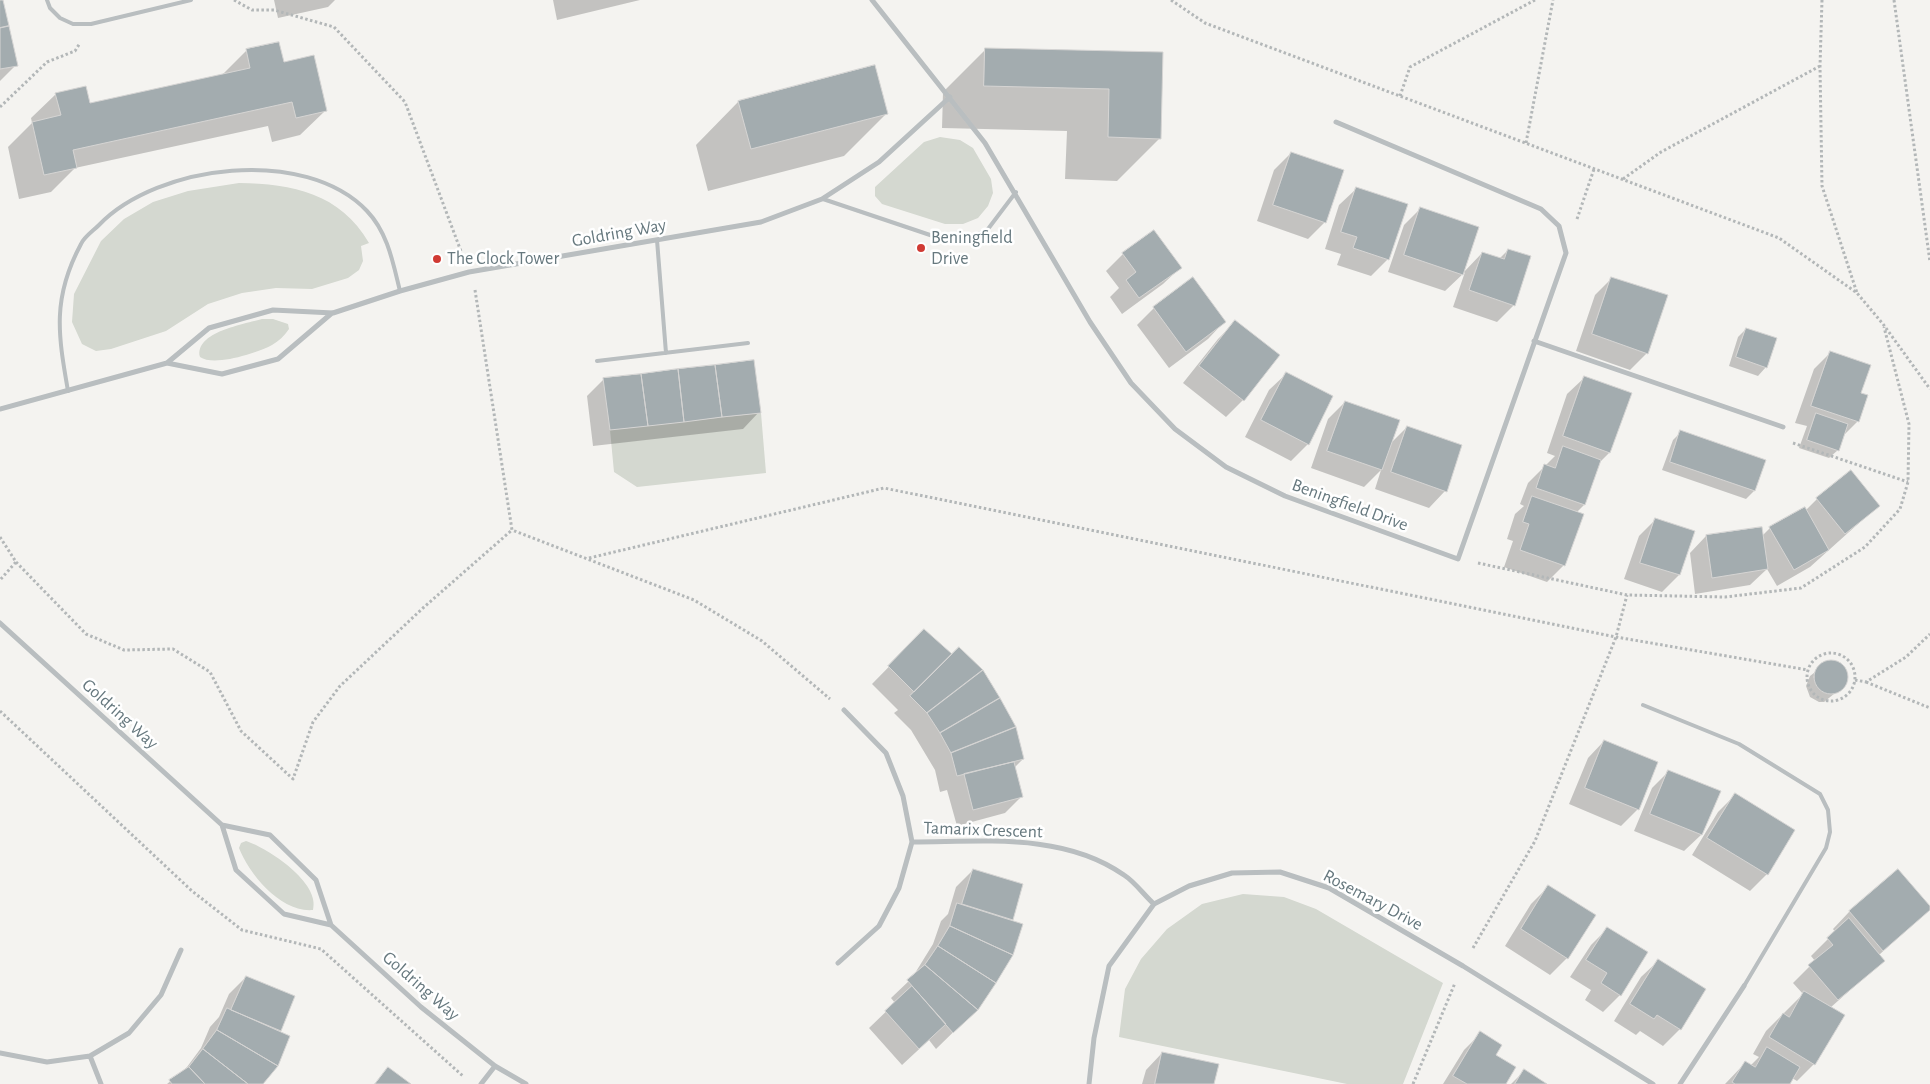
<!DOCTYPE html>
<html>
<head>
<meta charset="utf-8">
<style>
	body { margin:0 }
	canvas { display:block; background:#f4f3f0 }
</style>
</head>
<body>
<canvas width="1930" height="1084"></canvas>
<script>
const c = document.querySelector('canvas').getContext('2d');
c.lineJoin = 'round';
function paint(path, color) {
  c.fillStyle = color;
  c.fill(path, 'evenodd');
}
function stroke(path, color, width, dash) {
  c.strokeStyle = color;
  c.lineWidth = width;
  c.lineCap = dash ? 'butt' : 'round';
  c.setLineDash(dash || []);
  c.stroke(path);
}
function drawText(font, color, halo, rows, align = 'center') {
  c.font = font + ' "Alegreya Sans",sans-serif';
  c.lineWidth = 5;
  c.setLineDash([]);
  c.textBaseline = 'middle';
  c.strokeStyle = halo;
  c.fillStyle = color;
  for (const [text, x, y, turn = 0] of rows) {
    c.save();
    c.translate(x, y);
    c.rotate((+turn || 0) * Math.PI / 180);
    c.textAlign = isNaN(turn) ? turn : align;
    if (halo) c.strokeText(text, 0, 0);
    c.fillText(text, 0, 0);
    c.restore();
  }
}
paint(new Path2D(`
	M940 137 960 140 973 148 991 179 993 193 988 206 978 218 963 224H945L882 204 875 196V187L924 142Z
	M239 183C293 184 340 193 369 243L361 246 363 261 359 270 348 278 312 289 276 288 242 293 208 304 166 331 111 349 96 351 82 344 72 322 74 294 101 241 124 219 153 202 188 191Z
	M262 319H273L288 324 289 329C284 336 279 341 272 345 257 353 214 367 200 357 194 332 245 324 262 319Z
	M761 413 766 473 637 487 614 472 610 430Z
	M246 841C268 848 321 883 313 910 281 913 249 874 239 848L241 843Z
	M1243 894 1284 897 1316 909 1443 983 1403 1084H1347L1119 1037 1125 989 1141 959 1167 929 1202 904Z`), '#d4d8d0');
paint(new Path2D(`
	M0 0 16 65 0 81Z
	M274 0H335L328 7 278 18Z
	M553 0H640L557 20Z
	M986 49 1162 53 1160 138 1117 181 1065 179 1067 131 942 128 943 92Z
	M247 50 283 64 325 111 300 135 272 142 268 126 75 168 51 192 19 199 8 147 32 123 31 118 56 94 89 105 222 75Z
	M738 102 887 113 844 156 708 191 696 145Z
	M1291 153 1325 222 1308 239 1257 221 1274 170Z
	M1356 189 1388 259 1371 276 1337 265 1341 254 1325 249 1339 205Z
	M1421 208 1463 273 1482 253 1499 259 1508 250 1514 305 1497 322 1453 307 1465 272 1445 291 1388 272 1404 225Z
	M1123 254 1180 268 1163 284 1122 314 1110 297 1119 288 1106 271Z
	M1612 278 1647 353 1630 370 1576 351 1595 295Z
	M1192 279 1224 322 1208 339 1169 368 1137 325 1154 308Z
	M1235 322 1243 400 1226 417 1183 383 1218 339Z
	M1746 329 1766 367 1758 376 1729 366 1738 337Z
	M1831 352 1860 394 1858 421 1842 437 1838 450 1829 458 1799 448 1807 426 1795 423 1814 369Z
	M1286 374 1308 444 1291 461 1245 437 1269 390Z
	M1584 378 1609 453 1599 463 1584 505 1576 513 1564 565 1547 582 1504 567 1513 541 1507 539 1515 514 1524 506 1520 504 1528 483 1555 456 1547 453 1567 394Z
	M604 379 759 412 743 429 593 446 587 396Z
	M1345 402 1390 444 1407 427 1445 491 1429 508 1375 489 1381 470 1364 487 1311 468 1328 419Z
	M1681 432 1754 491 1746 499 1662 470 1673 440Z
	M1817 499 1878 506 1810 567 1777 586 1767 569 1750 585 1695 594 1690 553 1706 536H1762L1770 528 1805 511Z
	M1656 519 1679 575 1662 592 1624 579 1639 536Z
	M924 631 1023 759 1014 768 1021 797 1005 813 957 826 947 790 940 792 935 770 911 730 894 713 898 710 872 684Z
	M1828 662 1838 664 1847 675 1845 685 1824 702H1819L1810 697 1806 686 1810 676Z
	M1604 741 1638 809 1621 826 1569 804 1588 758Z
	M1669 771 1701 835 1684 851 1634 831 1652 788Z
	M1735 795 1767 874 1750 891 1692 855 1718 812Z
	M973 870 1022 885 1011 921 977 1009 936 1049 929 1040 902 1065 869 1028 895 1003 891 998 912 978 933 944 941 921 948 914 956 887Z
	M1898 871 1930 908 1879 955 1884 960 1830 1008 1814 1064 1797 1081 1792 1078 1789 1084H1725L1745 1063 1750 1066 1759 1057 1753 1054 1766 1031 1803 994 1793 983 1815 961 1811 956 1835 932 1833 929 1849 912Z
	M1548 887 1567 958 1550 975 1505 946 1531 904Z
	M1608 928 1620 995 1603 1012 1585 1000 1591 990 1570 977 1591 945Z
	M1658 961 1680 1029 1663 1046 1640 1031 1636 1035 1614 1021 1641 977Z
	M246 977 293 997 262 1084H167L187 1067 201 1048 210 1027 219 1017 229 994Z
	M1481 1033 1494 1055 1504 1084H1443L1464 1050Z
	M1162 1053 1213 1084H1142L1146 1070Z
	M1524 1071 1545 1084H1511Z`), '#0003');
const building = new Path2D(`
	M0 0H3L9 26 0 28Z
	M9 26 18 66 0 69V28Z
	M279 42 284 62 314 55 327 111 296 118 292 102 73 150 77 168 44 175 32 122 61 115 55 93 86 86 90 103 250 68 246 49Z
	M985 48 1163 52 1161 139 1108 137 1109 89 984 86Z
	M875 65 888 114 751 149 738 101Z
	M1291 152 1344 170 1326 223 1273 205Z
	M1356 187 1408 204 1389 260 1353 248 1357 237 1341 232Z
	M1420 207 1479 227 1463 275 1404 255Z
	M1154 230 1182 268 1139 298 1126 280 1136 272 1122 253Z
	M1508 249 1531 256 1515 306 1469 290 1482 252 1504 259Z
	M1193 277 1226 322 1186 352 1153 307Z
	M1611 277 1668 295 1648 354 1592 334Z
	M1235 320 1280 355 1244 401 1199 366Z
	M1746 328 1777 338 1767 368 1736 357Z
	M1830 351 1871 365 1861 393 1868 395 1859 422 1811 406Z
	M754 360 761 413 722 417 715 365Z
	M715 365 722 417 684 422 678 369Z
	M678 369 684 422 648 426 641 374Z
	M1286 372 1333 396 1309 445 1261 420Z
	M641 374 648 426 610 430 603 378Z
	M1584 376 1632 393 1610 453 1563 436Z
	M1345 401 1400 420 1382 470 1327 451Z
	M1816 413 1848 424 1839 451 1807 440Z
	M1407 426 1462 445 1447 492 1391 472Z
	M1680 430 1766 460 1755 491 1670 462Z
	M1563 446 1601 460 1585 505 1536 488 1544 464 1555 468Z
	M1851 470 1880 506 1845 534 1816 498Z
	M1532 496 1584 514 1565 566 1520 550 1529 524 1523 522Z
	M1805 507 1829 550 1794 570 1769 527Z
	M1655 518 1695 531 1680 575 1640 563Z
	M1762 527 1768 569 1712 578 1706 535Z
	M924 629 952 654 914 692 888 666Z
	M959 647 983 670 927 713 910 696Z
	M1814 677a17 17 0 1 1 34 0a17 17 0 1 1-34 0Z
	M983 670 1000 698 940 733 927 713Z
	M1000 698 1016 727 951 753 940 733Z
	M1016 727 1024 759 957 776 951 753Z
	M1604 740 1658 762 1639 810 1585 788Z
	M1014 762 1023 797 973 810 964 774Z
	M1668 770 1721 791 1702 835 1650 814Z
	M1735 793 1795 830 1768 875 1707 838Z
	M973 869 1023 884 1013 920 962 904Z
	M1898 869 1930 906V910L1883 951 1849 911Z
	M1548 885 1596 915 1568 959 1521 929Z
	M957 903 1023 924 1013 955 950 926Z
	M1849 918 1885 961 1838 1000 1808 965 1833 945 1827 938Z
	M950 926 1013 955 996 983 938 946Z
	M1607 927 1648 952 1621 996 1601 983 1607 973 1586 960Z
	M938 946 996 983 978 1010 925 965Z
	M1658 959 1706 989 1681 1030 1657 1015 1654 1019 1630 1004Z
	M925 965 978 1010 953 1033 907 980Z
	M246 976 295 996 281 1031 231 1010Z
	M912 986 946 1024 919 1049 885 1011Z
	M1804 991 1845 1015 1815 1065 1769 1037 1783 1013 1789 1017Z
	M227 1008 290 1036 278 1066 217 1030Z
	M217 1030 278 1066 263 1084H248L203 1049Z
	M1480 1031 1502 1045 1496 1055 1516 1067 1506 1084H1467L1453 1076Z
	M1767 1047 1800 1067 1790 1084H1735L1732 1082 1745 1061 1755 1067Z
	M203 1049 248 1084H205L189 1067Z
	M1162 1052 1219 1064 1214 1084H1155Z
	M189 1067 205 1084H172L169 1080Z
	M388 1067 411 1084H375Z
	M1524 1069 1547 1084H1515Z`);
paint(building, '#a3acaf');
stroke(building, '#d5d4d3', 1);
stroke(new Path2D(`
	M234 0 252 10H274L334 27 405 102 462 254
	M1171 0 1205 23 1779 238 1857 293 1883 324 1930 389
	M1822 0 1820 66 1822 186 1857 293
	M1894 0 1930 262
	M1400 96 1410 67 1535 0
	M0 107 47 62 75 51 80 43
	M1526 143 1553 0
	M1623 179 1661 152 1820 66
	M1577 219 1594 169
	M475 290 512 530 694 600 762 641 830 699
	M1793 443 1908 482
	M0 537 16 562 0 580
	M589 558 884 488 1616 637 1808 670
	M16 562 86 634 124 650 173 649 210 672 241 731 293 779 313 722 340 686 423 608 512 530
	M1478 563 1627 595 1725 597 1801 588 1865 547 1900 509 1908 482 1909 424 1884 327
	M1807 677a24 24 0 1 1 48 0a24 24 0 1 1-48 0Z
	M1855 680 1866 682 1906 657 1930 634
	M1866 682 1930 708
	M0 711 192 891 242 930 321 949 464 1077
	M1473 948 1535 841 1616 637 1627 595
	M1413 1084 1455 983`), '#b3b7b8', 3, [2.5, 2.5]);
stroke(new Path2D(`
	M47 0 50 8 60 18 73 24H91L191 0
	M823 199 936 237 964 241 988 229 1016 192
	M657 240 666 353
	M597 361 748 343
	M68 391C58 334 52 298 81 244 84 237 93 231 99 225 158 164 305 146 367 211 388 233 393 263 400 291
	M1643 705 1739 744 1820 794 1828 810 1830 832 1826 848 1744 986`), '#b9bec0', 4);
stroke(new Path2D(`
	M872 0 985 143 1090 322 1131 383 1175 429 1226 467 1285 496 1458 559 1566 253 1559 226 1541 209 1336 122
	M1534 341 1783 427
	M167 363 222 374 278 359 332 313
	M0 409 167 363 209 328 273 310 333 313 400 291 469 272 761 222 822 199 879 162 950 97
	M0 623 222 825 236 870 284 914 331 925 421 1007 495 1066 526 1084
	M222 825 270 835 316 880 331 925
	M912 842C982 842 1063 832 1124 875 1135 882 1144 895 1154 904
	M838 963 879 926 899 888 912 842 903 796 886 753 844 710
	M0 1053 47 1062 90 1056 129 1033 161 995 181 950
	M90 1056 101 1084
	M481 1084 495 1066
	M1089 1084 1094 1038 1109 966 1154 904 1189 886 1232 873 1280 872 1329 888 1463 966 1653 1084
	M1680 1084 1744 986`), '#b9bec0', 5);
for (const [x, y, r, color] of [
	[921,248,5,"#d03a33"],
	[437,259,5,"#d03a33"]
]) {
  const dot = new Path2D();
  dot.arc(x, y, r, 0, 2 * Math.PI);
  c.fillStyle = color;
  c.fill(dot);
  stroke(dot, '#fff', 2);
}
drawText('18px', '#66787e', '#fff', [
	["Goldring Way",619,233,-10],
	["Beningfield Drive",1350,505,20],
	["Goldring Way",120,714,42],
	["Tamarix Crescent",983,830,2],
	["Rosemary Drive",1373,900,28],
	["Goldring Way",421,986,41]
]);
drawText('18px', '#66787e', '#fff', [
	["Beningfield",931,238],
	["Drive",931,259],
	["The Clock Tower",447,259]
], 'left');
</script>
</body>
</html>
